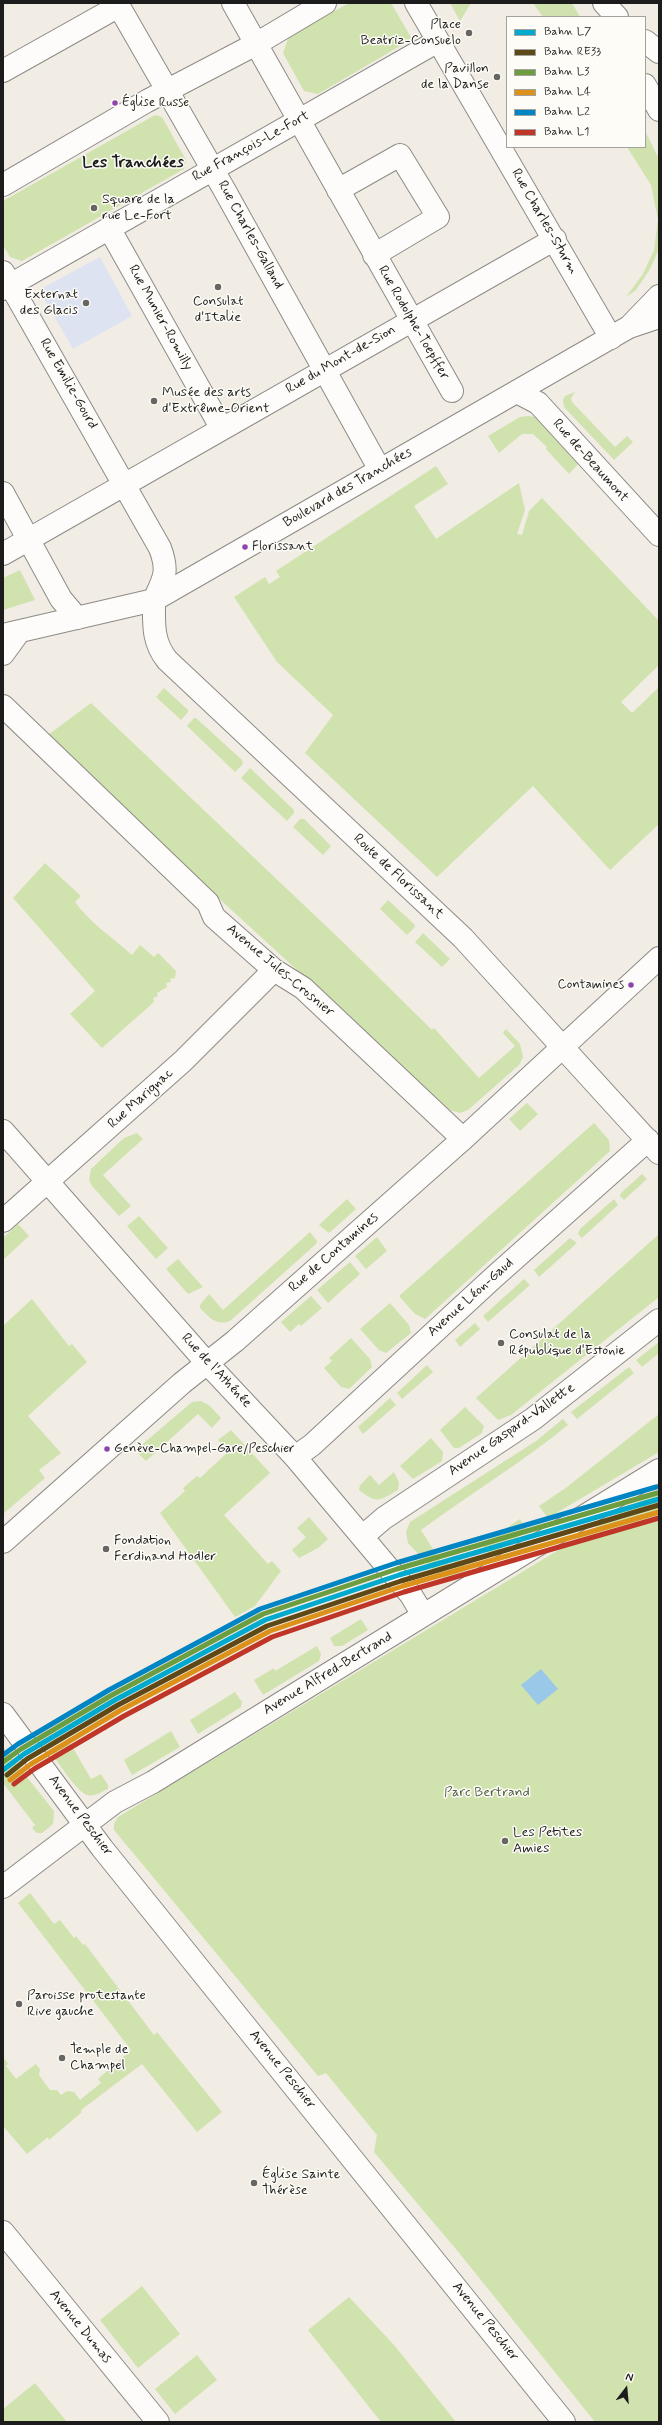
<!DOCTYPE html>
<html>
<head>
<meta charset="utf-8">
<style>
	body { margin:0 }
	#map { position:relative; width:662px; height:2425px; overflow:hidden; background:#f1ede4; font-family:Mynerve,sans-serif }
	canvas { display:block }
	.frame { position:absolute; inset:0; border:4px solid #1c1c1c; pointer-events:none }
	.legend { position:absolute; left:506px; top:16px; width:140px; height:132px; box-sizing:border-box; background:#fdfcf7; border:1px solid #a3a29f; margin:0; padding:5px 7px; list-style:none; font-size:12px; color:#1c1c1c }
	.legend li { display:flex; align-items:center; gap:8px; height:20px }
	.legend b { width:20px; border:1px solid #a3a29f }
	.north { position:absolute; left:606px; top:2369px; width:40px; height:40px; -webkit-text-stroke:3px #fdfcf7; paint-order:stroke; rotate:16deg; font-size:11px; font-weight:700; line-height:16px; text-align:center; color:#1c1c1c }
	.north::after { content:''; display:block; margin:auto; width:14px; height:18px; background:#1c1c1c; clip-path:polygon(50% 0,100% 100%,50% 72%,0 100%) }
</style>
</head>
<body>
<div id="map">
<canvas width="662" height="2425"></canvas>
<div class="frame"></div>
<ul class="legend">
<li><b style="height:5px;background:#00a9ce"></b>Bahn L7</li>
<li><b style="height:5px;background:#5f4817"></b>Bahn RE33</li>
<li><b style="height:5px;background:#6c9d40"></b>Bahn L3</li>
<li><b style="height:5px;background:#dc911b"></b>Bahn L4</li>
<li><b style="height:5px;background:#0085c4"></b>Bahn L2</li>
<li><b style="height:5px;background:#bf3527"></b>Bahn L1</li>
</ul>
<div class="north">N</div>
</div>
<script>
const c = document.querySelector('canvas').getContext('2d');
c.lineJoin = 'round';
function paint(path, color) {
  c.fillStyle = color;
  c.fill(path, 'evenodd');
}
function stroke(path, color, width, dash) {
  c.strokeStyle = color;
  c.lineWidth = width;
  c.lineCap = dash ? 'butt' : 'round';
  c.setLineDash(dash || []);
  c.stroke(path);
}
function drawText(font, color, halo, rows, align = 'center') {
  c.font = font + ' Mynerve,sans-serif';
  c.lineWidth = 3;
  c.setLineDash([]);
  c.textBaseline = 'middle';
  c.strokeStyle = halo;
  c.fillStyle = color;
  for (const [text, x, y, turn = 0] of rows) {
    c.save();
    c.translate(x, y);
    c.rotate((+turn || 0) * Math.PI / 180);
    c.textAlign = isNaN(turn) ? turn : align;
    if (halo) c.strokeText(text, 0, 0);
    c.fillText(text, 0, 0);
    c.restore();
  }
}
paint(new Path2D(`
	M100 257 132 316 73 349 39 290Z`), '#dde3f0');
paint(new Path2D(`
	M349 3H391L412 39 318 94 304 91 283 53 289 36Z
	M450 3H471L460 21Z
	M533 3H572L580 17H543Z
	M155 115 162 117 186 160 184 169 22 261 10 257 3 245V201Z
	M645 131 659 159V249L650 269 636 290 626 297 643 274 654 250 658 220 651 185 627 147H645Z
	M575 392 571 398 572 402 615 447 627 436 633 442 614 460 564 407 563 400 565 396Z
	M529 416 536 417 579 463 569 474 546 449 547 447 533 434H522L499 453 488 436 520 417Z
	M436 466 448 484 414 506 436 539 519 483 525 510 517 534 522 535 529 511 542 498 659 621V665L621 702 632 713 659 687V824L610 870 533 786 437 877 305 753 333 715 277 662 234 597 265 577 269 584 280 577 276 571Z
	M20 570 35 600 3 610V578Z
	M164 688 188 710V712L181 720 156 697Z
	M91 703 346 945 432 1030 434 1028 479 1078 515 1046 503 1033 506 1029 520 1044 523 1057 519 1065 468 1110 460 1113 450 1110 84 775 48 735Z
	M194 718H196L242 760 243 764 235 772 187 726Z
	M250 768 294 810V813L287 821 241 778Z
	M300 819H304L331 846 323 855 293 827Z
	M45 863 81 896 75 902C90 923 112 937 132 955L140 945 154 957 158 953 176 971 175 978 170 979 171 982 166 983 167 987 157 993 158 996 153 998 154 1002 102 1048 70 1014 95 991 13 898Z
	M388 900 414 924 415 927 407 935 380 909Z
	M423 933 450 959 442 967 415 942Z
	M527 1103 538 1114 520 1131 509 1119Z
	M594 1123 609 1140 610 1151 425 1319 415 1314 399 1296Z
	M137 1133 143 1139 103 1175 131 1206 119 1216 92 1186 89 1180 91 1169 124 1138Z
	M642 1174 647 1179 624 1200 620 1196 621 1193Z
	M347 1199 356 1209 329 1233 319 1225Z
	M614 1199 618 1205 582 1238 578 1234 580 1229Z
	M139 1216 168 1248 156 1259 127 1226Z
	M18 1224 29 1236 3 1260V1238Z
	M310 1232 317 1241 316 1244 230 1321C216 1326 210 1318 200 1308V1305L209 1294 223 1310Z
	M659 1234V1297L511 1415 498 1420 476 1398Z
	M377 1237 387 1251 366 1269 355 1256Z
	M570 1238 577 1243 539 1277 534 1270Z
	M178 1259 203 1287 188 1294 166 1269Z
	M350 1262 360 1274 328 1303 317 1290Z
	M524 1279 530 1285 488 1322 483 1316Z
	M311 1296 322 1308 301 1326 299 1324 290 1332 281 1322Z
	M32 1299 69 1346 72 1344 87 1362 28 1416 61 1453 39 1470 45 1478 3 1514V1326Z
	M390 1303 409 1325 411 1333 386 1353 379 1350 360 1329Z
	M475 1323 480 1329 460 1347 455 1340Z
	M351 1338 370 1359 372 1367 349 1389 341 1387 324 1368 332 1361 329 1358Z
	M659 1342V1353L642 1367 636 1360Z
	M427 1365 433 1372 402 1399 397 1393Z
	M629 1367 634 1373 577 1419 571 1412Z
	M390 1398 396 1405 363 1434 358 1427Z
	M201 1401 210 1406 221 1418 212 1428 198 1414 146 1461 138 1453V1448L192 1402Z
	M465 1407 484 1426 482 1433 459 1448H454L440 1430Z
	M659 1414V1452L548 1518 539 1506 567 1487Z
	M563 1419 568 1425C521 1463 470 1494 421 1530L443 1565 447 1563 449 1566 460 1558 466 1570 449 1579 440 1577 408 1543 406 1532 410 1522 536 1441Z
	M231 1430 270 1473 224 1515 268 1564 272 1561 281 1571 255 1606 235 1617 160 1513 185 1491 183 1488 197 1476 200 1478 228 1452 218 1440Z
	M431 1438 443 1452 442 1461 413 1479 400 1466Z
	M394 1472 399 1482 398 1490C379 1501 377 1504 359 1490L360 1485 370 1475 379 1485Z
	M659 1489V2422H595L460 2254 374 2152 377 2135 326 2073 318 2076 114 1830V1824L118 1817Z
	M309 1517 328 1539 318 1548 299 1558 292 1550 306 1537 297 1528Z
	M520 1519 527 1531 490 1556 482 1544Z
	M361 1619 368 1630 342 1646H334L330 1638Z
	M317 1646 321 1654 319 1661 263 1695 254 1680 274 1668 275 1671Z
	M235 1692 242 1702 241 1707 198 1734 190 1720Z
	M171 1731 180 1747 132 1775 124 1760Z
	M69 1741 91 1779 101 1774 108 1785V1789C101 1792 94 1797 87 1795 76 1791 58 1762 51 1752Z
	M3 1747 54 1811 53 1824 42 1833H37L32 1828 35 1825 3 1783Z
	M30 1893 54 1924 60 1920 74 1938 76 1936 83 1945 85 1944 154 2035 157 2032 222 2112 197 2132 142 2064 81 2110 82 2112 49 2140 48 2137 27 2154 3 2126V2061L5 2059 8 2064 6 2066 16 2079 36 2064 40 2069 39 2075 50 2090H57L61 2095 67 2091 74 2092 80 2100 101 2083 98 2079 131 2050 18 1903Z
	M142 2286 180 2334 138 2368 100 2320Z
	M349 2297 394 2345 456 2422H381L308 2330Z
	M197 2355 217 2380 175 2414 155 2389Z
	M35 2383 67 2422H3V2409Z`), '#d0e2ae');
paint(new Path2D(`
	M541 1669 558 1689 538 1705 521 1685Z`), '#9ac8e8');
const minor = new Path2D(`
	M117 3 225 191 380 470
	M233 3 452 391
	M416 3 611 338
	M3 71 119 6
	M3 185 147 101 256 44 325 3
	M338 190 400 155 438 217 374 255
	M109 228 222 429
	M3 272 160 548C169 572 164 578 154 600
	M3 289 438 41
	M517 392 538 403 659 535
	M3 493 61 599 77 618
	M3 554 555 239
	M3 654 19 632
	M3 706 208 903 214 917 274 970 303 988 463 1139
	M3 1131 207 1363 295 1457 411 1595 423 1615
	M3 1221 183 1061 274 970
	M295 1457 312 1445 493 1278 648 1140
	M363 1536 384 1518 533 1419 659 1320
	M3 1714 102 1848 564 2422
	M3 1887 115 1802 153 1782 659 1470
	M3 2232 158 2422`);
const major = new Path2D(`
	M604 3 617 17
	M645 41 659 52
	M645 85 659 110
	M631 325 659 296
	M154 600C154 623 152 641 167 660L463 938 659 1153
	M3 635 154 600 629 327 659 317
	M3 1542 182 1383 235 1341 463 1139 659 958`);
stroke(minor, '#8d8b86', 24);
stroke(major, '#8d8b86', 24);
stroke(minor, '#fdfcfb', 22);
stroke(major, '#fdfcfb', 22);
stroke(new Path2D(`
	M3 1770 24 1754 115 1700 265 1620 399 1575 659 1499`), '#00a9ce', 5);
stroke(new Path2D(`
	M7 1775 27 1759 118 1705 267 1626 401 1581 659 1505`), '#5f4817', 5);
stroke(new Path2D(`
	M3 1762 21 1749 112 1695 263 1614 397 1569 657 1493`), '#6c9d40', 5);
stroke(new Path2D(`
	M10 1780 31 1764 121 1710 270 1631 403 1586 659 1512`), '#dc911b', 5);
stroke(new Path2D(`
	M3 1755 18 1744 109 1690 260 1609 396 1563 656 1487`), '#0085c4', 5);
stroke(new Path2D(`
	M14 1784 34 1769 124 1716 272 1637 404 1592 659 1518`), '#bf3527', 5);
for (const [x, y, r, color] of [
	[469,33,4,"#676562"],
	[497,77,4,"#676562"],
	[115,103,3.5,"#8e44ad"],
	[94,208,4,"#676562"],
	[218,287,4,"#676562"],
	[86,303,4,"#676562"],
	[154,401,4,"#676562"],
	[245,547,3.5,"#8e44ad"],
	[631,985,3.5,"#8e44ad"],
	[501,1343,4,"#676562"],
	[107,1449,3.5,"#8e44ad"],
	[106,1549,4,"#676562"],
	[505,1841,4,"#676562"],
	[19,2004,4,"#676562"],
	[62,2058,4,"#676562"],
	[254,2183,4,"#676562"]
]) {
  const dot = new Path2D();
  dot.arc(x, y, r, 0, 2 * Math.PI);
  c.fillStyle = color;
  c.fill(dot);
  stroke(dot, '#fdfcf7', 1.5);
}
drawText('13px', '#1c1c1c', '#fdfcf7', [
	["Église Russe",122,103],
	["Florissant",252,547],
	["Contamines",624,985,"right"],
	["Genève-Champel-Gare/Peschier",114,1449]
], 'left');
drawText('14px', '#1c1c1c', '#fdfcf7', [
	["Place",461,25,"right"],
	["Beatriz-Consuelo",461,41,"right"],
	["Pavillon",489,69,"right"],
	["de la Danse",489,85,"right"],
	["Square de la",102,200],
	["rue Le-Fort",102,216],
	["Externat",78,295,"right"],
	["des Glacis",78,311,"right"],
	["Consulat",218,302,"center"],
	["d'Italie",218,318,"center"],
	["Musée des arts",162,393],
	["d'Extrême-Orient",162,409],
	["Consulat de la",509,1335],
	["République d'Estonie",509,1351],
	["Fondation",114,1541],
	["Ferdinand Hodler",114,1557],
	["Les Petites",513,1833],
	["Amies",513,1849],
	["Paroisse protestante",27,1996],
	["Rive gauche",27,2012],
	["Temple de",70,2050],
	["Champel",70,2066],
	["Église Sainte",262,2175],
	["Thérèse",262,2191]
], 'left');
drawText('14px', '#1c1c1c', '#fdfcf7', [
	["Rue François-Le-Fort",251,147,-29],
	["Rue Charles-Sturm",544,222,60],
	["Rue Charles-Galland",250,235,61],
	["Rue Munier-Romilly",160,318,61],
	["Rue Rodolphe-Toepffer",413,323,60],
	["Rue du Mont-de-Sion",341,360,-30],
	["Rue Emilie-Gourd",68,384,60],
	["Rue de-Beaumont",590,461,48],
	["Boulevard des Tranchées",348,488,-30],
	["Route de Florissant",398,877,43],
	["Avenue Jules-Crosnier",280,971,40],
	["Rue Marignac",141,1099,-42],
	["Rue de Contamines",334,1253,-41],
	["Avenue Léon-Gaud",471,1298,-42],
	["Rue de l'Athénée",216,1371,47],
	["Avenue Gaspard-Vallette",512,1430,-35],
	["Avenue Alfred-Bertrand",328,1674,-31],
	["Avenue Peschier",80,1816,53],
	["Avenue Peschier",282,2070,51],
	["Avenue Peschier",485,2322,51],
	["Avenue Dumas",80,2327,51]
]);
drawText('14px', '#525e40', '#fdfcf7', [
	["Parc Bertrand",487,1793]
]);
drawText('bold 16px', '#1c1c1c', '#fdfcf7', [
	["Les Tranchées",133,164]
]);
</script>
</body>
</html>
